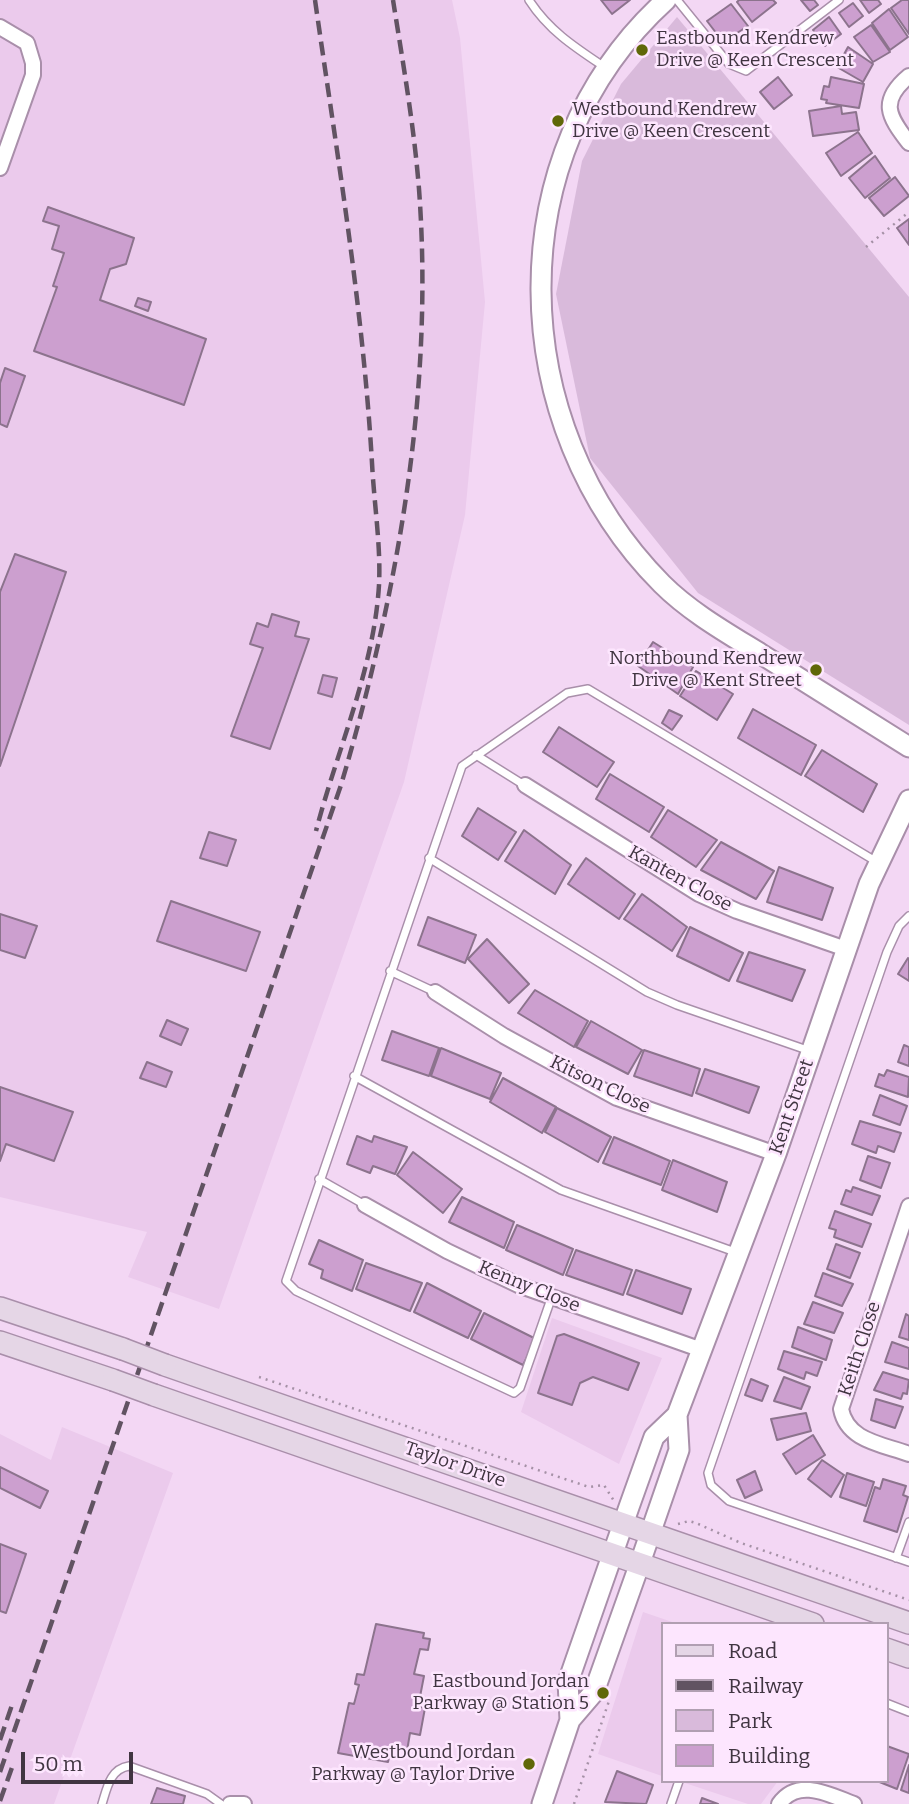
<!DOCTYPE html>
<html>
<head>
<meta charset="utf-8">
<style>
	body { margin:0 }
	#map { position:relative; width:909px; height:1804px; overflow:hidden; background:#f3d7f4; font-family:Bitter,serif }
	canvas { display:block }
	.legend { position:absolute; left:661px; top:1622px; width:228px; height:161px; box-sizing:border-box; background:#fde6fe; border:2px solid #b19fb2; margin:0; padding:9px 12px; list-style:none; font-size:21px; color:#403541 }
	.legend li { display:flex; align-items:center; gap:14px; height:35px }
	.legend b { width:35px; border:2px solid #b19fb2 }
	.scale { position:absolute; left:21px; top:1752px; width:112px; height:32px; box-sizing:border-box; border:4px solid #403541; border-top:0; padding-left:9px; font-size:21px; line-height:24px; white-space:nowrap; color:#403541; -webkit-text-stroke:5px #fde6fe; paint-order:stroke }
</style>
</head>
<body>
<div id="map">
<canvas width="909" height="1804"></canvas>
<ul class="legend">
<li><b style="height:9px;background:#e5d6e6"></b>Road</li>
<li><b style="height:9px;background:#615362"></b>Railway</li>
<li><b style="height:19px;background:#d9badb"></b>Park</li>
<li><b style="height:19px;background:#cc9fcf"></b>Building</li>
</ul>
<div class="scale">50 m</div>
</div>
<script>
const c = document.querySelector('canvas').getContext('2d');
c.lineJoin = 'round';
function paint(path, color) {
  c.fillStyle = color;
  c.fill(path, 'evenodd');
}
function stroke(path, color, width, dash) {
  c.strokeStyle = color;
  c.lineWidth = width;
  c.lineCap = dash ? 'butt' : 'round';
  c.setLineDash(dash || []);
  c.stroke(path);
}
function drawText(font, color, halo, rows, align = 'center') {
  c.font = font + ' Bitter,serif';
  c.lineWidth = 5;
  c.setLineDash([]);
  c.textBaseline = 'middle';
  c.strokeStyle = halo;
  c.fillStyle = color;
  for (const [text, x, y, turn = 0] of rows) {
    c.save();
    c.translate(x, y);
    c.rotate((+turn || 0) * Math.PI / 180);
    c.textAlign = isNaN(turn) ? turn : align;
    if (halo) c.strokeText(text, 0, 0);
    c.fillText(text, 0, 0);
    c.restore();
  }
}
paint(new Path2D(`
	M0 0H452L460 38 485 302 465 515 404 782 219 1309 128 1277 147 1232 0 1197Z
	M552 1318 662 1358 619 1464 521 1412Z
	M62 1427 173 1473 54 1804H0V1434L51 1460Z
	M643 1612 678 1624H662V1776L598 1754Z
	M679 1781H778L761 1804H748Z`), '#ebcaec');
paint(new Path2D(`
	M677 17 909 297V725L698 593 590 458 556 294 582 161 621 84Z`), '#d9badb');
const building = new Path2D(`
	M601 0H630L612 14Z
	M739 0H773L776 3 752 22 737 2Z
	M801 0H814L818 5 810 11Z
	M860 0H878L881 4 869 13Z
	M902 0H909V34L891 8Z
	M853 3 863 16 849 27 839 13Z
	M731 4 748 26 723 42 707 21Z
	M889 9 908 37 890 50 872 23Z
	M829 17 841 34 825 46 813 30Z
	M871 25 890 52 873 62 854 37Z
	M848 47 873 64 863 82 837 67Z
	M778 77 792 95 774 109 760 92Z
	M831 77 864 84 859 108 826 103 827 100 821 99 824 86 829 87Z
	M841 106 842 114 856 112 859 130 813 136 809 111Z
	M858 132 872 153 841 176 826 153Z
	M875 156 890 178 865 198 849 178Z
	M895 177 909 196 884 216 869 198Z
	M48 207 134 238 126 264 110 269 100 300 206 339 184 405 34 351 57 287 53 286 64 253 52 249 59 226 43 221Z
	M909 219V245L897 228Z
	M138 298 151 302 148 311 135 306Z
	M5 368 25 376 7 427 0 424V383Z
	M15 554 66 572 0 766V592Z
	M272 614 299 622 295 636 309 639 270 749 231 736 263 648 250 644 257 623 268 627Z
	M653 642 693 667 678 694 638 666Z
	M696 671 733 694 717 720 680 696Z
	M323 675 337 678 332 697 318 693Z
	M753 709 816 745 801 775 738 738Z
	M669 710 682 716 672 730 662 723Z
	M559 727 614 762 597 787 543 752Z
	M822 750 877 784 863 812 805 776Z
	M610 774 664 807 649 832 596 799Z
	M478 808 516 832 498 860 462 836Z
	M668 810 717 840 696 867 651 837Z
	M524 830 571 865 555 894 505 861Z
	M209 832 236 840 227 866 200 858Z
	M721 842 774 871 756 899 701 870Z
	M586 858 635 894 619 919 568 884Z
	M779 867 833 888 822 920 767 902Z
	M642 894 687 927 672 951 624 919Z
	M171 901 260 932 246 971 157 941Z
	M0 914 37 926 25 958 0 950Z
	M428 917 476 935 465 963 418 945Z
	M690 927 743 953 729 981 677 956Z
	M487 939 529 984 509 1003 468 959Z
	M749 952 805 970 792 1001 737 981Z
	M908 958 909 959V981L898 974Z
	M535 990 588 1021 574 1047 518 1013Z
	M167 1020 188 1029 181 1045 160 1036Z
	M591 1021 642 1050 628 1074 576 1047Z
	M392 1031 439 1048 429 1076 382 1060Z
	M904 1045 909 1047V1066L898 1062Z
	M441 1048 501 1073 490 1099 431 1076Z
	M644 1050 700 1069 692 1096 634 1076Z
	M147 1062 172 1072 166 1087 140 1078Z
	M705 1069 759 1087 749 1113 696 1093Z
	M887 1070 909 1077 908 1097 875 1086 879 1074 884 1076Z
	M503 1078 556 1107 542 1133 490 1102Z
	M0 1087 73 1112 54 1161 6 1144 0 1161Z
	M880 1095 907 1106 900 1125 873 1115Z
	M557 1108 611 1137 598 1162 545 1132Z
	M860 1121 901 1133 894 1152 878 1146 876 1153 852 1144Z
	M357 1136 372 1142 374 1136 407 1147 395 1174 373 1166 370 1173 347 1164Z
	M614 1137 670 1161 661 1185 603 1163Z
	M413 1152 462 1189 443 1213 397 1175Z
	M868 1156 890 1163 881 1188 860 1180Z
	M673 1160 727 1182 717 1212 662 1190Z
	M853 1187 880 1196 872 1215 841 1204 846 1190 851 1192Z
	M462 1197 514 1222 504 1248 449 1222Z
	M835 1211 871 1224 862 1247 834 1237 836 1230 829 1228Z
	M517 1225 573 1249 563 1275 506 1250Z
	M319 1240 363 1260 352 1291 321 1278 323 1270 309 1264Z
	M836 1244 860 1253 850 1278 827 1269Z
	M576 1250 632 1270 623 1295 566 1275Z
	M366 1263 422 1283 410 1311 356 1289Z
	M636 1270 691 1289 682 1314 627 1294Z
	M823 1273 853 1284 842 1306 815 1296Z
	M427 1283 481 1311 468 1338 414 1312Z
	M813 1302 843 1313 834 1333 804 1324Z
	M484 1313 536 1339 523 1365 471 1339Z
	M906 1314 909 1316V1340L899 1337Z
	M798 1327 832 1340 826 1360 792 1347Z
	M564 1334 639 1363 628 1390 593 1377 580 1383 572 1405 538 1393 557 1336Z
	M892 1342 909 1348V1369L885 1362Z
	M784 1351 822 1362 817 1376 806 1372 804 1379 778 1369Z
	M883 1372 909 1380 907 1394 903 1393 901 1399 874 1390Z
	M784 1377 810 1387 801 1409 774 1401Z
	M751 1379 768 1386 762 1401 745 1395Z
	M876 1399 903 1407 895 1428 871 1420Z
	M806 1413 811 1431 777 1440 771 1419Z
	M813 1435 825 1455 796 1474 783 1454Z
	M822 1460 844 1475 831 1497 808 1479Z
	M0 1467 48 1491 40 1508 0 1488Z
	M755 1471 762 1490 745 1498 737 1480Z
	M847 1473 874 1482 866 1506 840 1497Z
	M883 1479 906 1486 903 1495 908 1497 897 1532 864 1521 875 1487 880 1489Z
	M0 1544 26 1554 6 1613 0 1611Z
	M376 1624 424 1633 423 1638 430 1639 428 1650 420 1649 414 1674 424 1676 418 1707 425 1708 420 1735 410 1733 407 1751 391 1747 388 1762 338 1753 349 1703 354 1704 359 1685 355 1684 357 1674 364 1675Z
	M887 1746 909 1754 897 1789 877 1781H886Z
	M909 1765V1793L901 1790Z
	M617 1771 653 1785 646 1804 605 1802Z
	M157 1788 185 1796 183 1804H151Z
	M702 1798 718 1804H700Z`);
paint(building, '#cc9fcf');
stroke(building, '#8c738d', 2);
const service = new Path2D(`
	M529 0C549 31 576 48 606 68
	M677 0 729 64 746 71 839 0
	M476 755 524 785
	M429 858 647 992 677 1005 810 1051
	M909 916 899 926 887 952 708 1473 711 1485 729 1501 909 1562
	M390 971 435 992
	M354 1076 561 1190 738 1253
	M319 1179 365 1205
	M551 1299 520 1388 514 1393 296 1291 286 1281 462 766 567 693 588 689 877 862
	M896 1558 909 1522
	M886 1703 909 1712
	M102 1804C107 1788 110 1769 129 1766L207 1794 221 1804
	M671 1804 679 1781`);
const minor = new Path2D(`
	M0 27 27 43 33 63V75L0 168
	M909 76C879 101 888 116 909 143
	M525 785 699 894 737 911 846 949
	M435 992 504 1036 617 1098 776 1154
	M365 1205 447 1251 518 1285 702 1350
	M909 1206 841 1409C847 1441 882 1444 909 1454
	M230 1804H244
	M779 1804C798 1777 830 1795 854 1804`);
const tertiary = new Path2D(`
	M666 0C496 154 504 425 662 584 690 612 727 633 761 654 810 685 860 716 909 747
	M570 1720 594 1692 640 1563 679 1450 677 1415
	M542 1804 570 1720 568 1682 629 1507 654 1437 677 1415 776 1154 869 884 909 800`);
const secondary = new Path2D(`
	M0 1308 123 1349
	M0 1342 113 1380
	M165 1365 909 1623
	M154 1395 813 1624
	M886 1649 909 1657`);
stroke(service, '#a98faa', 10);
stroke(minor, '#a98faa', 18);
stroke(tertiary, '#a98faa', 23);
stroke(secondary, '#a98faa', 24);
stroke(new Path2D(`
	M866 247 909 212
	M259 1377 589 1487 604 1485 614 1501
	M678 1524 689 1521 696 1523 741 1543 909 1600
	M574 1804 609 1701`), '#a591a6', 2.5, [2, 5]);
stroke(service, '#fff', 7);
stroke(minor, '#fff', 14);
stroke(tertiary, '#fff', 19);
stroke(secondary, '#e5d6e6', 21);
stroke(new Path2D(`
	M315 0C337 154 363 308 372 463 374 503 381 546 379 585 374 669 337 750 316 831
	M0 1740 12 1705
	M0 1772 341 785C398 593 434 390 419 189 414 126 403 63 393 0
	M0 1801 14 1762`), '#615362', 4.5, [14, 7]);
const secondaryBridge = new Path2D(`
	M123 1349 165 1365
	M113 1380 154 1395`);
stroke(secondaryBridge, '#a98faa', 24, []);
stroke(secondaryBridge, '#e5d6e6', 21);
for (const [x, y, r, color] of [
	[642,50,7,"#606809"],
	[558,121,7,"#606809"],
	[816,670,7,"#606809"],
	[603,1693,7,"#606809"],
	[529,1764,7,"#606809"]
]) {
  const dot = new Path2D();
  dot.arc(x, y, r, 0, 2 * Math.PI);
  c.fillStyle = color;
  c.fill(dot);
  stroke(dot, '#fde6fe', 2.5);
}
drawText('19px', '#403541', '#fde6fe', [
	["Eastbound Kendrew",656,39,"left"],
	["Drive @ Keen Crescent",656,61,"left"],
	["Westbound Kendrew",572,110,"left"],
	["Drive @ Keen Crescent",572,132,"left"],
	["Northbound Kendrew",802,659],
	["Drive @ Kent Street",802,681],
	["Eastbound Jordan",589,1682],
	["Parkway @ Station 5",589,1704],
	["Westbound Jordan",515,1753],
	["Parkway @ Taylor Drive",515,1775]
], 'right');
drawText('19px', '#403541', '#fde6fe', [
	["Kanten Close",680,879,29],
	["Kitson Close",600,1085,26],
	["Kent Street",792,1107,-71],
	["Kenny Close",529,1287,22],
	["Keith Close",860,1349,-72],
	["Taylor Drive",455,1465,19]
]);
</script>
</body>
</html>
